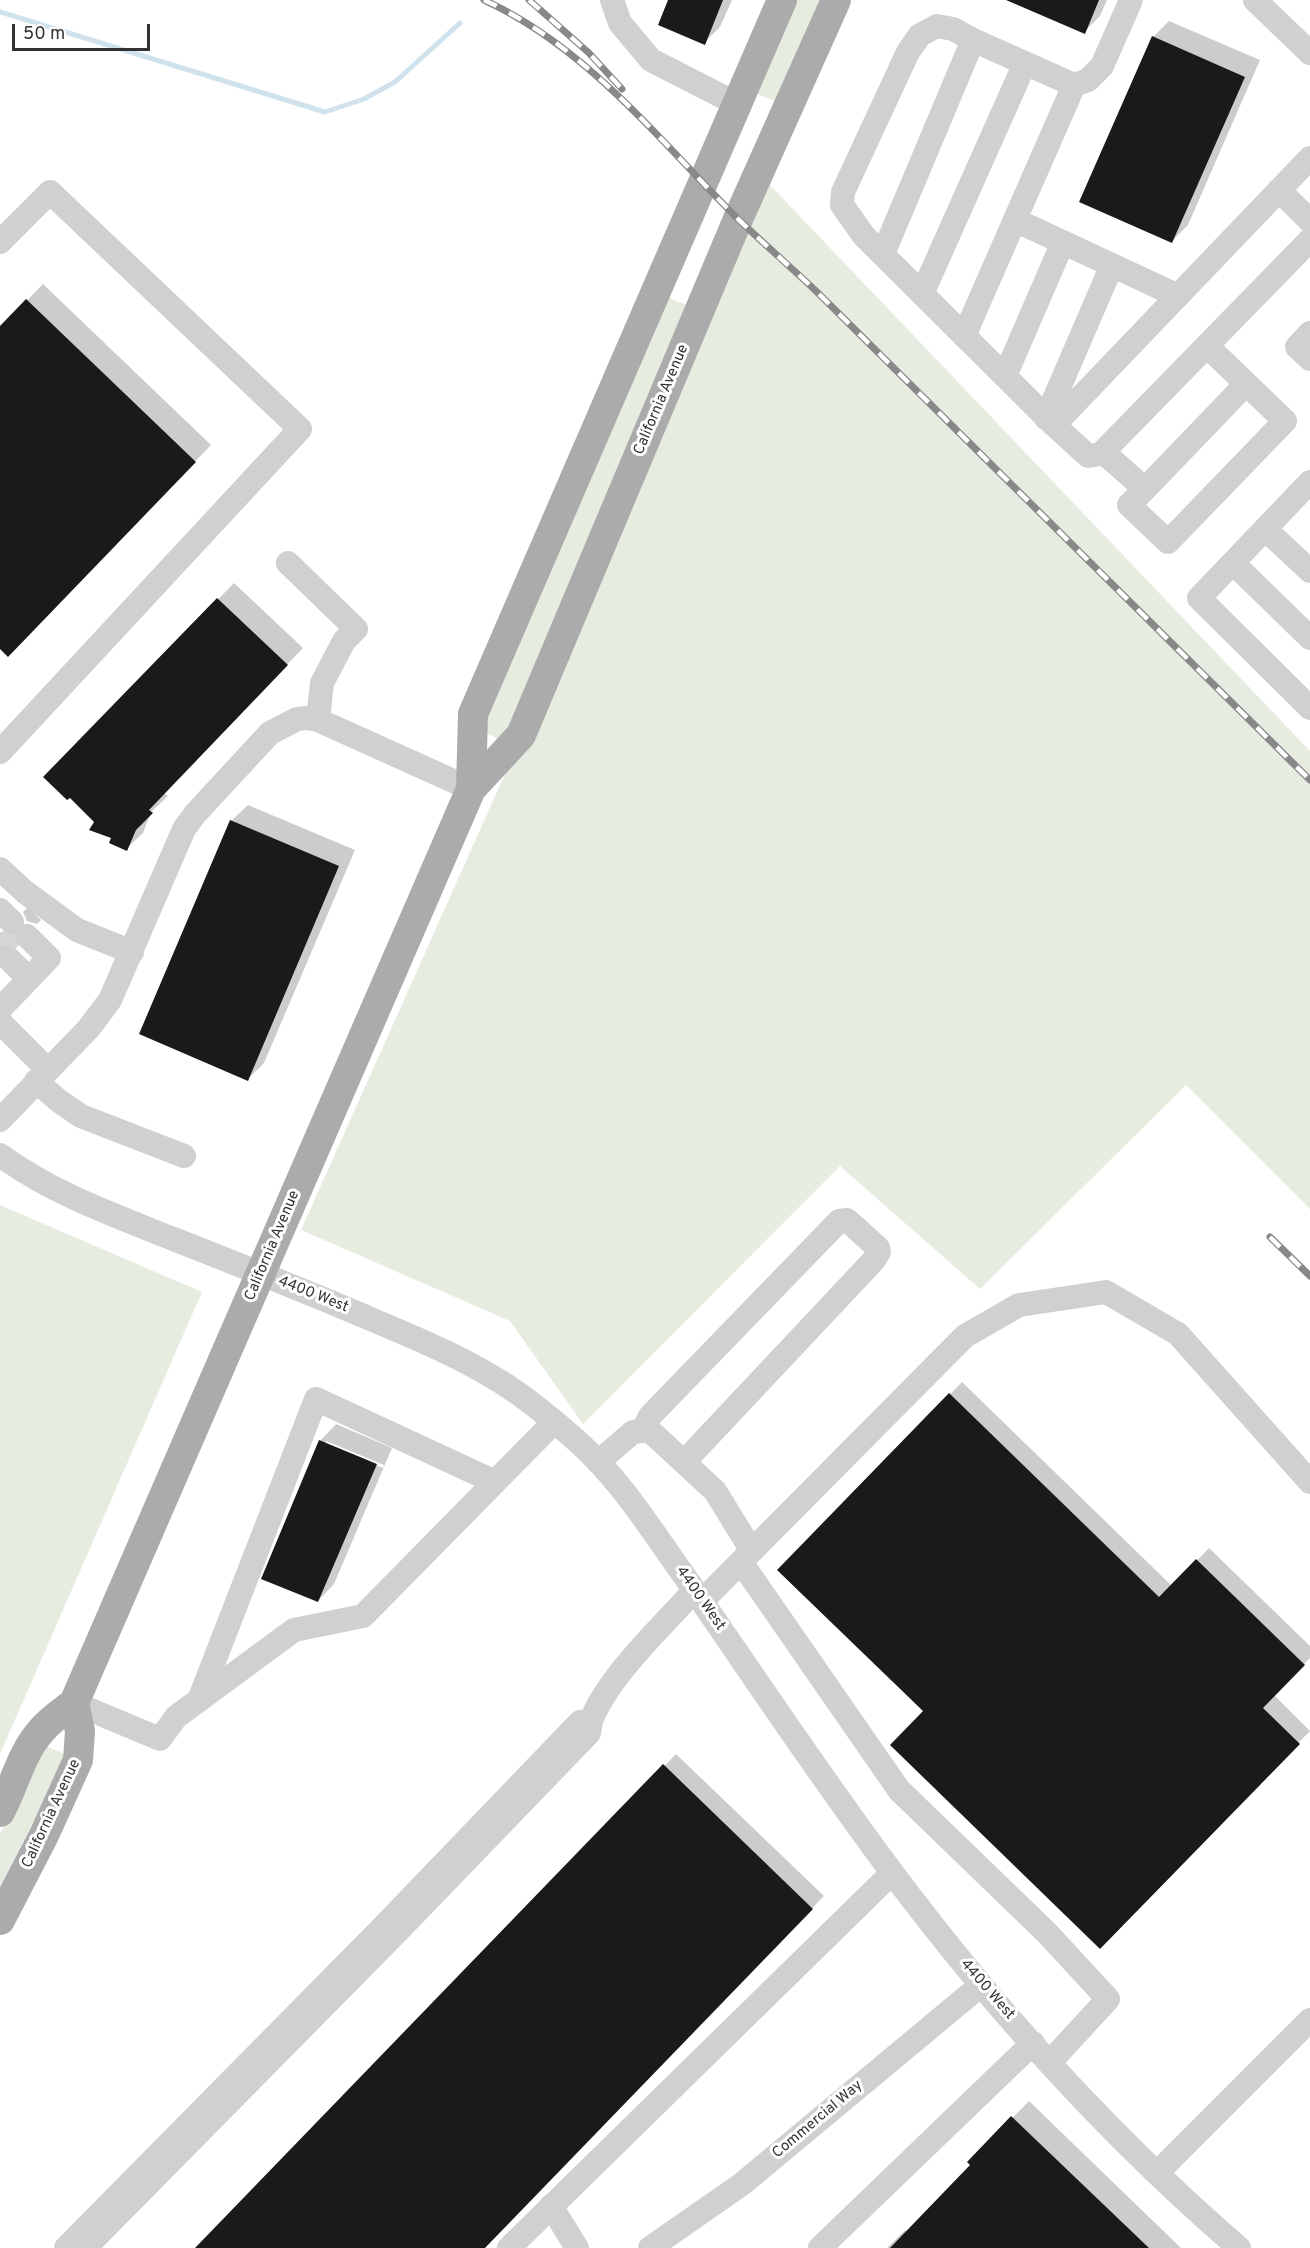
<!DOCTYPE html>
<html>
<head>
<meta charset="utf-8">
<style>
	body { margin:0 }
	#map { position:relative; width:1310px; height:2248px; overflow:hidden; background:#fff; font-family:Overpass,sans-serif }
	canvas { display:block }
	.scale { position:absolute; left:12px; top:24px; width:138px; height:27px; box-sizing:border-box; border:3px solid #333; border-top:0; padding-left:8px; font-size:18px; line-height:21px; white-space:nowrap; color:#333; -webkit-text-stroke:4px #fff; paint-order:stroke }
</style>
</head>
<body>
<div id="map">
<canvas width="1310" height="2248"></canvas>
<div class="scale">50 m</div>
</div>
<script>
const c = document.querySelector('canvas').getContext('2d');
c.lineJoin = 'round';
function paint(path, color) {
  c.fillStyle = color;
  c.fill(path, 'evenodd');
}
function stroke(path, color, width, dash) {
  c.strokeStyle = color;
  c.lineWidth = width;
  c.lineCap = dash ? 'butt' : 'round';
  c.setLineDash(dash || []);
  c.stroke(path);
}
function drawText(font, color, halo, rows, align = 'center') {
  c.font = font + ' Overpass,sans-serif';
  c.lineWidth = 6;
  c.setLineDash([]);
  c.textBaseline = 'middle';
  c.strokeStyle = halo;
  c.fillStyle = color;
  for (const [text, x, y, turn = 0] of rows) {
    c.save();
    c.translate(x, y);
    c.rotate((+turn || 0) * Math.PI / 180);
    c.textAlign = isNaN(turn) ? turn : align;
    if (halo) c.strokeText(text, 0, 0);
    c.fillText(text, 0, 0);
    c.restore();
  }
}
paint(new Path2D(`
	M796 0H820L777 102 755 93Z
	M769 184 1310 751V1209L1186 1085 980 1289 840 1166 583 1424 510 1321 301 1230Z
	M667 297 689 306 503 741 481 731Z
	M0 1205 202 1292 0 1754Z
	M43 1745 67 1755 0 1887V1834Z`), '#e6ecdf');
paint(new Path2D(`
	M670 0H732L720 27 704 43Z
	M1010 0H1107L1100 16 1084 32Z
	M1169 21 1260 60 1188 225 1172 241 1153 37Z
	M43 284 211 445 24 638 0 647V328Z
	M234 583 303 648 164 793 168 796 151 812 143 833 126 849 70 796 45 777Z
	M248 805 355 850 264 1063 248 1079 231 821Z
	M28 907 41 920 37 924 27 921 23 912Z
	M7 929 16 933 20 942 17 945 4 942 0 944V936Z
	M962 1382 1172 1586 1209 1548 1310 1646V1658L1274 1695 1310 1731 1099 1947 925 1711 779 1570Z
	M336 1424 392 1448 334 1584 318 1601 320 1441ZM326 1441 384 1465 383 1468 326 1444Z
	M676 1754 824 1896 483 2248H198Z
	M1029 2101 1181 2248H887L905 2230 907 2232 972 2165 969 2162Z`), '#0003');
stroke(new Path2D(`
	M0 12 325 112 364 99 395 82 460 23`), '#cfe2ee', 5);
paint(new Path2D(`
	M668 0H723L705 45 658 25Z
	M1006 0H1099L1085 34Z
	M1152 36 1245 77 1172 243 1079 202Z
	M26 299 196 462 8 657 0 649V326Z
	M217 598 288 665 149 810 153 813 136 830 127 851 109 843 111 838 89 830 94 822 70 798 67 800 43 777Z
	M230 820 339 866 248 1081 139 1034Z
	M2 932 13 936 17 946 10 943 0 945V934Z
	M949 1393 1159 1597 1196 1559 1305 1665 1263 1708 1300 1744 1100 1949 890 1745 923 1711 777 1570Z
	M319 1440 377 1464 318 1602 261 1579Z
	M663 1764 813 1909 485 2248H195Z
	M1011 2116 1149 2248H890L970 2165 967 2162Z`), '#1a1a1a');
stroke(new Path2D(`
	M2 932 17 947`), '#d6d6d6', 24, [24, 12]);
stroke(new Path2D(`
	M612 0 620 23 651 60 737 104
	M1131 0 1102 66 1088 80 1074 85 973 40 953 29 937 26 920 35 908 52 843 192 842 205 864 236 1054 425 1310 158
	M1255 0 1310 53
	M1279 190 1310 221
	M1015 220 1178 296
	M0 242 50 192 300 429 0 752
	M883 254 973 40
	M922 294 1025 63
	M1310 333 1297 347 1310 359
	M964 336 1074 85
	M1005 376 1063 242
	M1046 418 1112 265
	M1054 425 1088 456 1101 454 1310 240
	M1103 452 1145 489 1129 505 1168 542 1285 421 1207 346
	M1310 482 1199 598 1310 708
	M1145 489 1246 384
	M1265 529 1310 571
	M288 563 356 629 344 641 322 683 318 720
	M1233 563 1310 638
	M0 869 25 892 77 930 132 952
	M0 910 12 922
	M7 957 29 979
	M0 1009 49 958 27 936
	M0 1022 47 1069
	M36 1081 59 1101 81 1116 184 1156
	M0 1120 89 1028 110 1000 184 829 195 814 270 733 297 719 307 718 318 720 471 789
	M0 1155C53 1194 116 1216 176 1240 242 1266 308 1292 373 1320 415 1338 457 1355 496 1379 525 1396 552 1419 577 1441 620 1479 650 1528 683 1574 735 1649 785 1724 838 1798 953 1962 1087 2117 1239 2248
	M643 1429 651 1415 839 1221 847 1220 878 1248 879 1252 874 1260 684 1462
	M598 1462 633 1432 649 1430 715 1491 752 1551
	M741 1562 899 1790 1047 1933 1108 1999 1050 2062
	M702 1601 965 1336 1019 1305 1106 1292 1178 1334 1310 1482
	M199 1700 316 1399 495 1482
	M74 1703 160 1739 176 1717 294 1630 363 1616 554 1422
	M591 1721C607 1678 663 1625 694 1591
	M1157 2173 1310 2020
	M551 2206 577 2248
	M66 2248 384 1926 580 1722 591 1721 589 1733 397 1932 85 2248
	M509 2248 892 1873
	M650 2248 742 2184 981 1985
	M820 2248 1033 2043`), '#d0d0d0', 24);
stroke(new Path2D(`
	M471 789 473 714 782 0
	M0 1812C14 1786 21 1753 41 1731 50 1720 62 1712 74 1703L471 789 521 735 738 219 836 0
	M0 1920 44 1835 78 1760 80 1731 74 1703`), '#ababab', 30);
const rail = new Path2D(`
	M484 0C588 48 659 140 738 219 764 244 792 268 818 293L1310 780
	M529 0 589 53 622 89
	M1270 1237 1310 1276`);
stroke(rail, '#888', 7);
stroke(rail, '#fff', 4.5, [14]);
drawText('15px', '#333', '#fff', [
	["California Avenue",662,400,-67],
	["California Avenue",273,1246,-67],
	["4400 West",313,1295,22],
	["4400 West",700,1599,55],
	["California Avenue",52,1814,-65],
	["4400 West",987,1990,49],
	["Commercial Way",818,2120,-40]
]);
</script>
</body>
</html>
